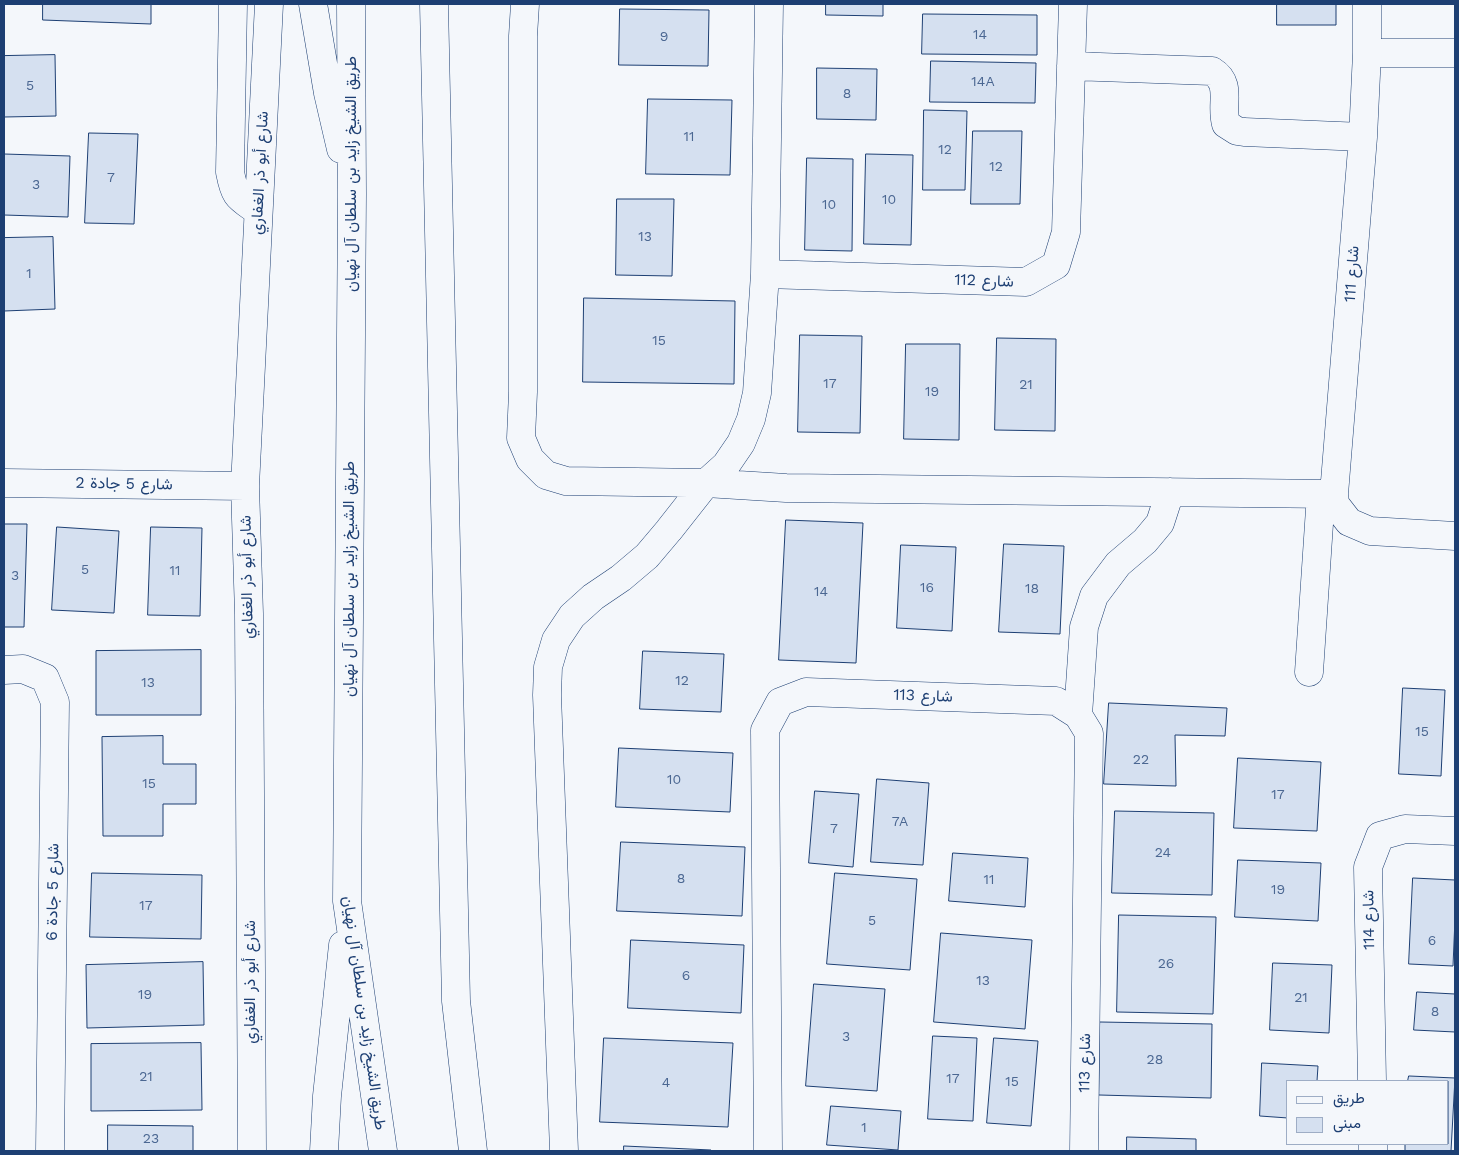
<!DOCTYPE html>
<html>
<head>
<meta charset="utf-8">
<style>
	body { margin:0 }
	#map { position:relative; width:1459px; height:1155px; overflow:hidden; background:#f4f7fb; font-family:"Work Sans",Vazirmatn,sans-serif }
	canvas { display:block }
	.frame { position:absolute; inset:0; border:5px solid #1d3f73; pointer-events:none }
	.legend { position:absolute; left:1286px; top:1080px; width:162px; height:65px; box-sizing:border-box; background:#f4f7fb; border:1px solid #9eadc5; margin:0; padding:6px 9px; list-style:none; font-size:15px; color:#1d3f73 }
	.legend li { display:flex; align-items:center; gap:10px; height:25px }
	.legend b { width:25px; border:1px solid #9eadc5 }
</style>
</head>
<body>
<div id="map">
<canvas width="1459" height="1155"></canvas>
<div class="frame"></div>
<ul class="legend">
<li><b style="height:6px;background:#f4f7fb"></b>طريق</li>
<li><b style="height:14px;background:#d5e0f0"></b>مبنى</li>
</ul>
</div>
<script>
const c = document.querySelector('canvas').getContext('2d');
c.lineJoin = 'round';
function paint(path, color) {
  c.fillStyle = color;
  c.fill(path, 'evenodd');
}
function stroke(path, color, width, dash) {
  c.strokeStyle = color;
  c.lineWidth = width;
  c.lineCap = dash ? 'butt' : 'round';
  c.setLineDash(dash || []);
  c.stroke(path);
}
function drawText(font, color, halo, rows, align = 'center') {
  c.font = font + ' "Work Sans",Vazirmatn,sans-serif';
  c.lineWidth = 4;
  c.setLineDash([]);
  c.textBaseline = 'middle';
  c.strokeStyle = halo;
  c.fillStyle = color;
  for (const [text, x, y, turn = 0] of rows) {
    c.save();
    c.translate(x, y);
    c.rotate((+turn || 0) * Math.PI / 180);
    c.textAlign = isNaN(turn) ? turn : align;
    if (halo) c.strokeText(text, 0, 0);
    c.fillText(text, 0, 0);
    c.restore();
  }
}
const building = new Path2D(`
	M43 4H151V24L43 20Z
	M826 4H883V16L826 15Z
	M1277 4H1336V25H1277Z
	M620 9 709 10 708 66 619 65Z
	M923 14 1037 15V55L922 54Z
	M55 55 56 116 4 117V56Z
	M931 61 1036 63 1035 103 930 102Z
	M817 68 877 69 876 120 817 119Z
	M648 99 732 100 730 175 646 174Z
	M924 110 967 111 965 190H923Z
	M973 131H1022L1020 204H971Z
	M89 133 138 134 134 224 85 223Z
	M4 154 70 156 68 217 4 215Z
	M866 154 913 155 911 245 864 244Z
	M807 158 853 159 852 251 805 250Z
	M617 199H674L672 276 616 275Z
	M53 237 55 309 4 311V238Z
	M584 298 735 301 734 384 583 382Z
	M800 335 862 336 860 433 798 432Z
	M997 338 1056 339 1055 431 995 430Z
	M906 344H960L959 440 904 439Z
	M786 520 863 523 856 663 779 660Z
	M4 524H27L24 627H4Z
	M57 527 119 531 114 613 52 610Z
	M151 527 202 528 200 616 148 615Z
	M1004 544 1064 546 1060 634 999 632Z
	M901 545 956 547 952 631 897 628Z
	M201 650V715H96V651Z
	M643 651 724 654 721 712 640 709Z
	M1403 688 1445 690 1441 776 1399 774Z
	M1109 703 1227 708 1225 736 1175 735 1176 786 1104 784Z
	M163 736V764H196V804H163V836H103L102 737Z
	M619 748 733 753 730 812 616 807Z
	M1238 758 1321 762 1317 831 1234 828Z
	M877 779 929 783 923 865 871 862Z
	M815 791 859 794 853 867 809 863Z
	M1115 811 1214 813 1212 895 1112 893Z
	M621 842 745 847 742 916 617 911Z
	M953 853 1028 858 1025 907 949 901Z
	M1238 860 1321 863 1318 921 1235 917Z
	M92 873 202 875 201 939 90 937Z
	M835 873 917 879 910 970 827 964Z
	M1413 878 1455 880V919L1453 966 1409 964Z
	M1119 915 1216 917 1213 1014 1117 1012Z
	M941 933 1032 940 1025 1029 934 1022Z
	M631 940 744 945 741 1013 628 1008Z
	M203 962 204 1025 87 1028 86 965Z
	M1273 963 1332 965 1329 1033 1270 1030Z
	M814 984 885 989 877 1091 806 1086Z
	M1417 992 1455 994V1032L1414 1030Z
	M1100 1022 1212 1024 1211 1098 1099 1095Z
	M933 1036 977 1038 973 1121 928 1119Z
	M604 1038 733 1043 728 1127 600 1122Z
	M994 1038 1038 1041 1031 1126 987 1123Z
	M201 1043 202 1110 91 1111V1044Z
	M1262 1063 1318 1066 1317 1081H1288V1118L1260 1116Z
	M1409 1076 1455 1078 1451 1151H1405V1144H1448V1081H1408Z
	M831 1106 901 1111 898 1150 827 1145Z
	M108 1125 193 1126V1151H108Z
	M1127 1137 1196 1139V1151H1127Z
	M624 1146 711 1150V1151H624Z`);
paint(building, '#d5e0f0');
stroke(building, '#1d3f73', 1);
const minor = new Path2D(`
	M233 4 230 172C235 198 238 197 258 211
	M525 4 523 36V392L521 438 530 459 546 475 566 481 706 483 786 488 1334 494
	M1367 4V53L1363 137 1334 494 1335 504 1349 522 1370 531 1455 536
	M1367 53H1455
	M1071 66 1212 71C1233 84 1220 104 1226 124L1237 131 1244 132 1363 137
	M765 274 1026 282 1056 265 1066 232 1073 4
	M4 483 245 486
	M4 670 23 669 45 678 55 702 50 1151
	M1309 672 1321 494
	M1078 715 1084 627 1094 596 1118 564 1145 541 1160 523 1170 492
	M1372 1081 1368 867 1380 836 1405 829 1455 831
	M1373 1144V1151
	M252 1151 249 614 245 486 269 4
	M564 1151 547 695 548 667 556 640 572 616 593 597 621 578 647 556 669 530 706 483 726 465 741 443 751 419 757 393 765 274 769 4
	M768 1151 765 730 780 702 806 692 1056 701 1078 715 1089 733 1084 1151`);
const highway = new Path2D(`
	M313 4 328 93 341 149
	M351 4 352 194 347 901 383 1151
	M434 4 456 1001 473 1151
	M324 1151 327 1096 343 945`);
stroke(minor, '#1d3f73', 29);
stroke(highway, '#1d3f73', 29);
stroke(minor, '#f4f7fb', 28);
stroke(highway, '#f4f7fb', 28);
drawText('14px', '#4b6792', null, [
	["14",980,35],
	["9",664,37],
	["14A",983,82],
	["5",30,86],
	["8",847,94],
	["11",689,137],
	["12",945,150],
	["12",996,167],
	["7",111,178],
	["3",36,185],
	["10",889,200],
	["10",829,205],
	["13",645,237],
	["1",29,274],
	["15",659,341],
	["17",830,384],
	["21",1026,385],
	["19",932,392],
	["5",85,570],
	["11",175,571],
	["3",15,576],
	["16",927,588],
	["18",1032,589],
	["14",821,592],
	["12",682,681],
	["13",148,683],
	["15",1422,732],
	["22",1141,760],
	["10",674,780],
	["15",149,784],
	["17",1278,795],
	["7A",900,822],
	["7",834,829],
	["24",1163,853],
	["8",681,879],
	["11",989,880],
	["19",1278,890],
	["17",146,906],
	["5",872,921],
	["6",1432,941],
	["26",1166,964],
	["6",686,976],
	["13",983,981],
	["19",145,995],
	["21",1301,998],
	["8",1435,1012],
	["3",846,1037],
	["28",1155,1060],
	["21",146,1077],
	["17",953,1079],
	["15",1012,1082],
	["4",666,1083],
	["1",864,1128],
	["23",151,1139]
]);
drawText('16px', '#1d3f73', '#f4f7fb', [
	["شارع أبو ذر الغفاري",260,173,-87],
	["طريق الشيخ زايد بن سلطان آل نهيان",351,174,-90],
	["شارع 111",1352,274,-86],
	["شارع 112",984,281,2],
	["شارع 5 جادة 2",124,484,1],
	["شارع أبو ذر الغفاري",247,577,-91],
	["طريق الشيخ زايد بن سلطان آل نهيان",349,579,-90],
	["شارع 113",923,696,2],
	["شارع 5 جادة 6",53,892,-89],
	["شارع 114",1369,920,-91],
	["شارع أبو ذر الغفاري",250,982,-90],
	["طريق الشيخ زايد بن سلطان آل نهيان",364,1013,82],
	["شارع 113",1085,1063,-89]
]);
</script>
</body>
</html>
